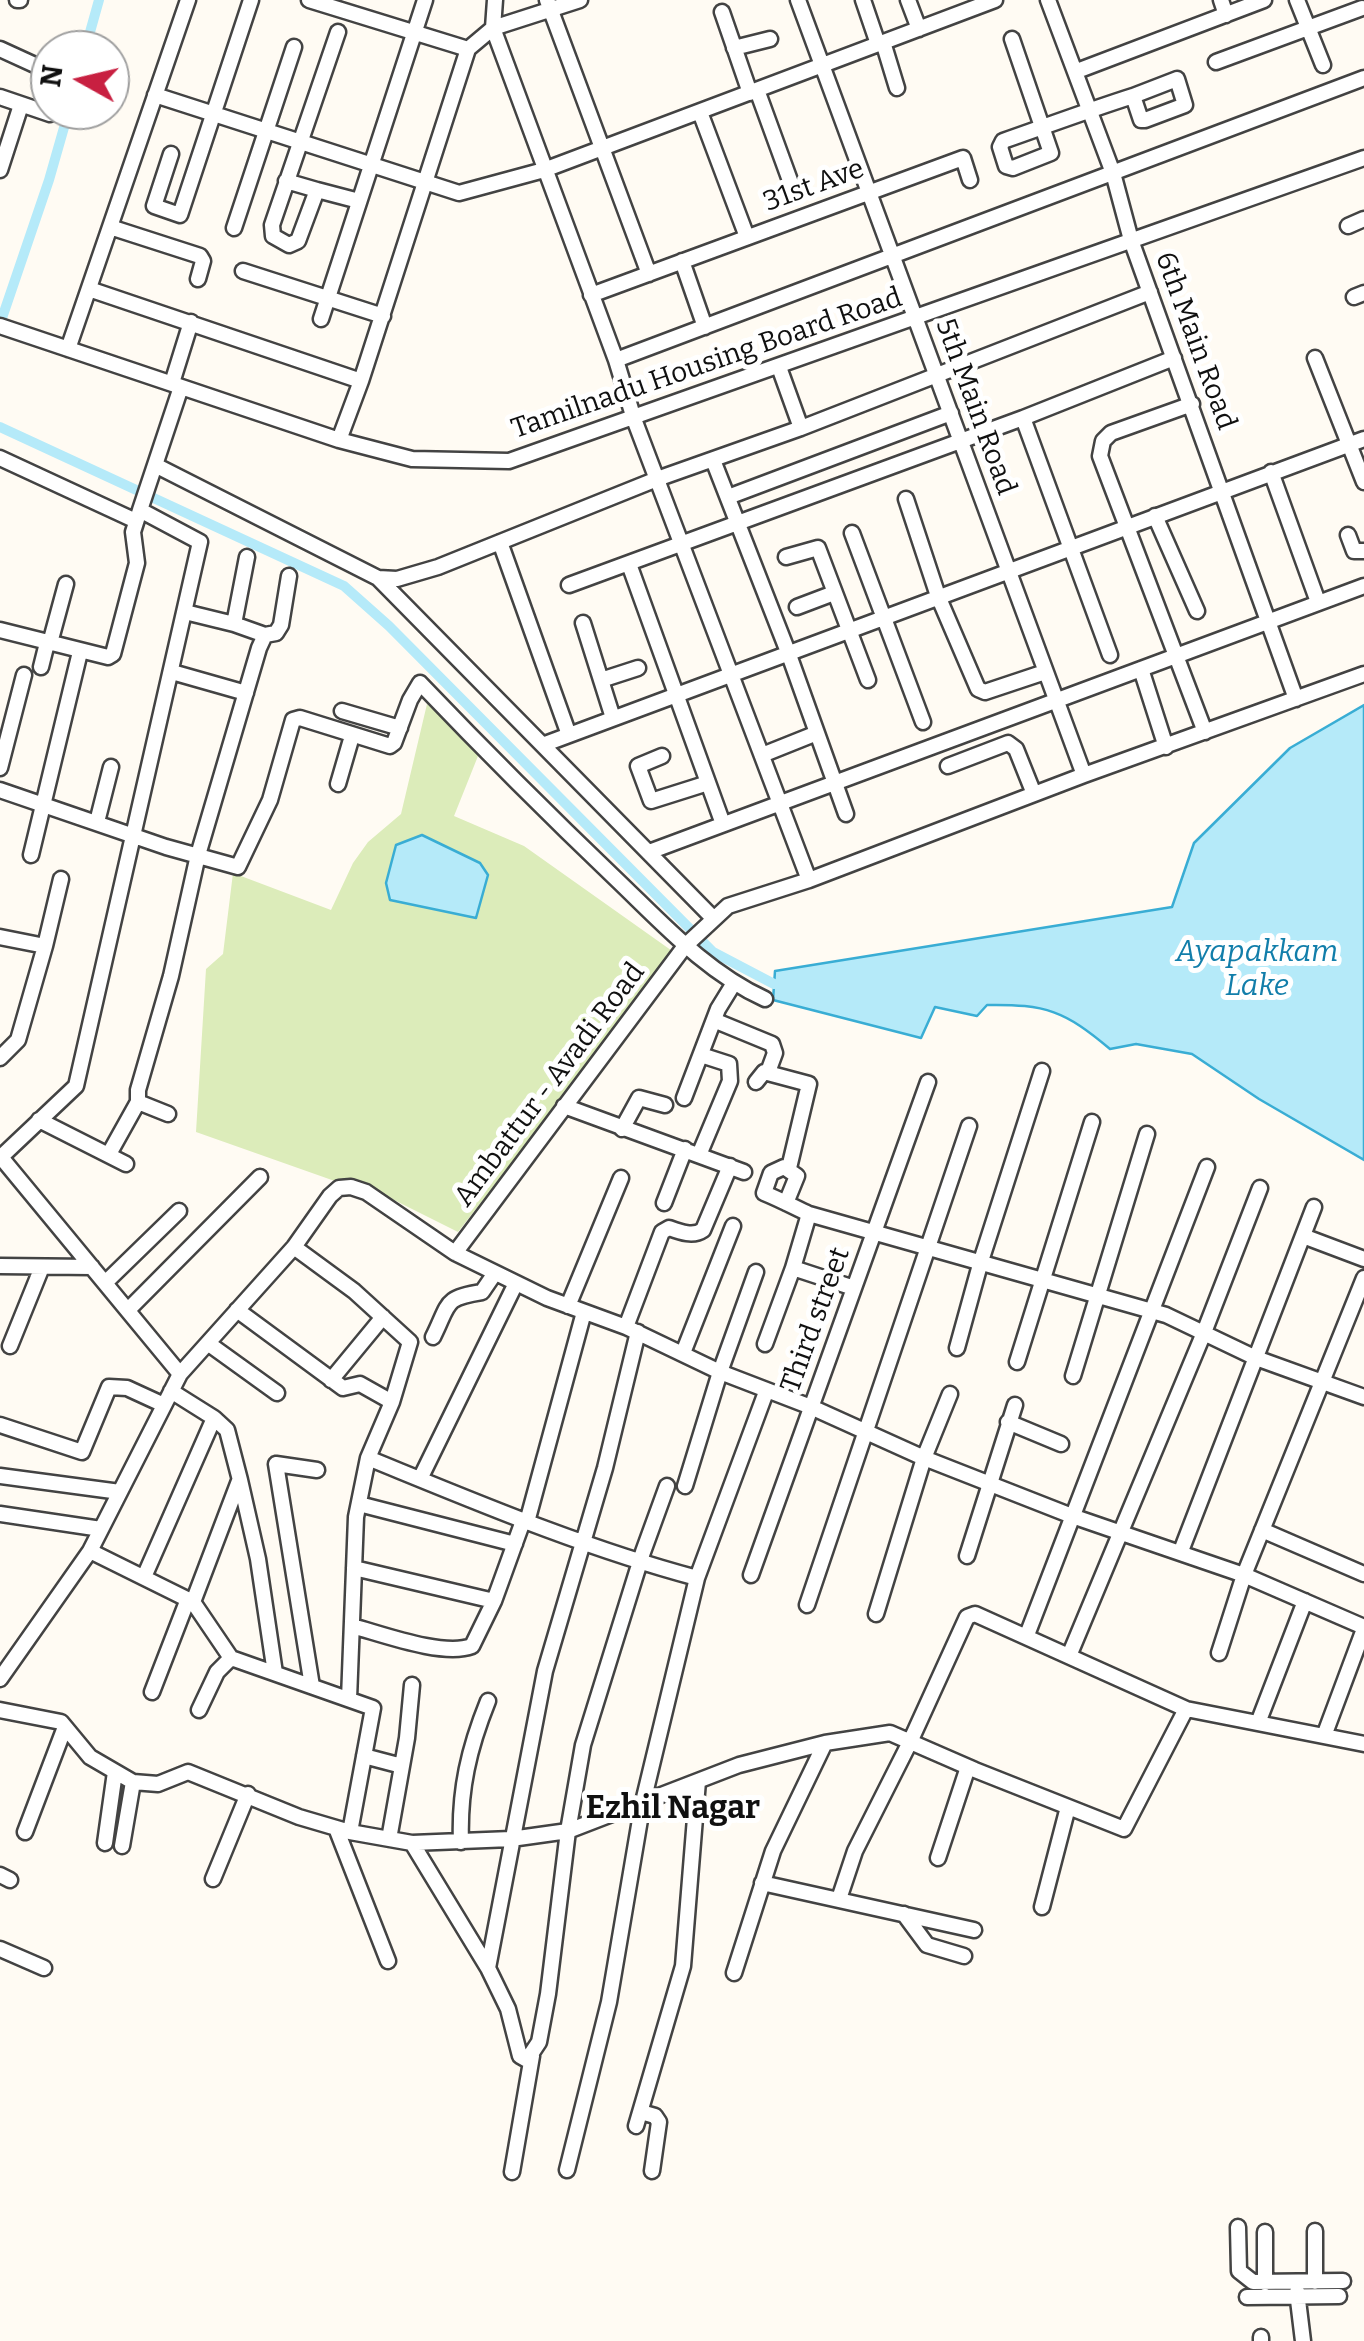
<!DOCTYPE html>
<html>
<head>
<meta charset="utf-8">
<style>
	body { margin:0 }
	#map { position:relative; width:1364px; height:2341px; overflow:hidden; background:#fffbf3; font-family:Bitter,serif }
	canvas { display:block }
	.north { position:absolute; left:30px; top:30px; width:100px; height:100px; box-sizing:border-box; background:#fff; border:2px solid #9f9f9f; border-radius:50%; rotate:278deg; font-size:28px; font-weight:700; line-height:40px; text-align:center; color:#101010 }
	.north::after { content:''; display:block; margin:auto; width:35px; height:45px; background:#c82041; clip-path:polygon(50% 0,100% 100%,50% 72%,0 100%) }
</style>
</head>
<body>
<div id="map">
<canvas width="1364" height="2341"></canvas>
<div class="north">N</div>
</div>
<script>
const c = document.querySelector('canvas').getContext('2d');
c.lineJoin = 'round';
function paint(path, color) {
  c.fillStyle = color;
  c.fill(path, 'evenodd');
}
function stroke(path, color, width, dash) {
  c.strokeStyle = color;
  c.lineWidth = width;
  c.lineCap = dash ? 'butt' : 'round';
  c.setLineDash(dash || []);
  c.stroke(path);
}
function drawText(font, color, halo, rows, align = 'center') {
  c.font = font + ' Bitter,serif';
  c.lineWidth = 10;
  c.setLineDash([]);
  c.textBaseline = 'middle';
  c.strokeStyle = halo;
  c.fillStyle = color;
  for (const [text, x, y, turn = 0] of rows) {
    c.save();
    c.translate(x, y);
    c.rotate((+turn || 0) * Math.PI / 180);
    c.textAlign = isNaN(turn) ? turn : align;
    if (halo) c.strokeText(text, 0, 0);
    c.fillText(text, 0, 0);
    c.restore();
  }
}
paint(new Path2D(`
	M427 704 480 751 454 816 524 846 675 953 458 1232 366 1186 346 1185 196 1132 206 969 223 954 233 873 331 910 353 863 368 842 401 814Z`), '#dcecba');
const water = new Path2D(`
	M1364 705V1160L1259 1099 1192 1054 1136 1044 1110 1049C1065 1011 1046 1004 987 1005L977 1016 935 1007 921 1038 773 1000 775 971 1172 907 1194 843 1290 748Z
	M422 835 480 863 488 875 476 918 390 900 386 883 396 845Z`);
paint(water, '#b5eaf9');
stroke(water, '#39add4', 2.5);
stroke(new Path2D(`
	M85 50 99 0
	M0 324 49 180 69 110
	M0 427 344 586 389 626 713 952 774 984`), '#b5eaf9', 10);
const minor = new Path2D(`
	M17 0H20
	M309 0 468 49
	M547 0 649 274
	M580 0 493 28 616 360 634 419 809 880
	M798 0 1084 775
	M863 0 878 44
	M908 0 919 29
	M1048 0 1113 173 1131 240 1296 699
	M1221 0 1226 15
	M1297 0 1323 65
	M722 12 750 93
	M338 32 272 225 273 236 289 245 298 241 317 190 359 201
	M1012 39 1051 153 1013 168 1006 166 1000 147 1003 141C1046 126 1089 110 1133 96L1141 120H1145L1185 105 1177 79 1133 96
	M883 42 897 88
	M734 48 770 39
	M0 49 48 71
	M1216 62 1362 8
	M1077 71 1264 0
	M757 90 792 186
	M155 95 459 193 544 170 995 0
	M0 97 50 114
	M700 112 747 237
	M171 154 154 206 180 215 251 0
	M0 170 21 105
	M286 181 317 190
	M1348 226 1364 219
	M110 227 200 256 203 261 198 279
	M234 228 294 47
	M682 261 705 327
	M243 271 383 316
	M89 289 361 381
	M591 295 963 158 970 180
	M1354 297 1364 293
	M321 319 425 0
	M0 326 339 440 412 459 509 461 1364 158
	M68 349 188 0
	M1315 358 1364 482
	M616 360 1364 78
	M172 383 191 322
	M1192 404 1111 433 1103 441 1100 456 1205 732
	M1023 418 1174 358
	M801 428 1150 292
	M339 440 361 381 468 49 493 28 495 0
	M0 458 136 521
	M713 460 788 652 846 814
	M155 465 378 578 397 579 438 567 657 479 801 428 779 367
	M1271 472 1318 602
	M728 497 951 413
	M906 499 938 596 978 689 985 692 1045 672
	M1155 516 1197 611
	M852 533 923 722
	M1348 535 1354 551H1364
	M500 542 569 735
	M247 557 234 624 265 635
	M786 557 818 548 868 680
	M629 564 723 824
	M378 578 713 918
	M569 585 1023 418 1110 655
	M797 607 834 593
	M185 612 234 624
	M583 623 613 718
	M0 630 108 657 113 654 137 563 133 532 140 510
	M50 643 66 584
	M41 667 47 643
	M1141 669 1166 747
	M172 672 246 693
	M601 680 638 668
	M342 711 400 728
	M545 744 1364 439
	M762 755 817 733
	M662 756 638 766 651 801 708 783
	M948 766 1008 743 1016 749 1034 794
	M0 768 24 675
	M338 784 352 736
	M0 790 166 847 238 867 270 800 293 720 300 718 390 746 394 743 410 700 420 683C484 750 549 815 616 879 662 923 706 972 765 999
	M97 822 111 767
	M649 852 1364 586
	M31 855 80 652
	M0 937 45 946 18 1040 0 1058
	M45 946 61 879
	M716 1021 772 1044 775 1053 768 1072
	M756 1082 764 1072 809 1084 789 1168
	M684 1098 718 1009 734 983
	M138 1102 168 1114
	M564 1106 744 1172
	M39 1120 126 1164
	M622 1129 639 1098 665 1105
	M109 1154 138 1102V1090L171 976 198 855 259 648 265 635 276 633 281 625 289 576
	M699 1155 730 1081 729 1064 701 1055
	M0 1156 180 1374
	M1 1157 76 1086 200 542 140 510 181 387
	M664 1203 685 1149
	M786 1203 797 1176 784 1167 771 1173 764 1193C779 1199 794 1207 809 1214L1166 1315 1256 1358 1364 1397
	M809 1214 793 1268 854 1288
	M1303 1236 1364 1259
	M294 1247 354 1291 410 1342 392 1402 368 1458 356 1517 349 1699
	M455 1253 547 1298 626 1327 720 1372 811 1407 924 1458 1072 1516 1244 1575 1364 1627
	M0 1266 92 1267
	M105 1283 179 1211
	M568 1306 621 1178
	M128 1310 260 1177
	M237 1310 343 1388 360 1384 392 1402
	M626 1327 662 1232 669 1228C680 1232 693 1237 703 1230L730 1166
	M433 1337C450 1303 443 1298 482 1292L495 1273
	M209 1344 277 1393
	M765 1344 793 1268
	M10 1346 42 1267
	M957 1348 981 1261 1042 1071
	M683 1353 733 1226
	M1017 1362 1092 1122
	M1073 1376 1147 1134
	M331 1380 383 1317
	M214 1418 227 1430 240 1480 258 1559 275 1673
	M1008 1422 1061 1444
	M0 1425 82 1452 109 1387 127 1388 164 1405
	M368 1458C476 1502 584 1548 697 1578L643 1802 609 2002 567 2170
	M0 1476 120 1492
	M420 1479 516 1283
	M685 1486 720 1372 756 1272
	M359 1504 515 1544
	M0 1514 101 1529
	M527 1522 584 1312
	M1262 1530 1364 1574
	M90 1551 193 1602 239 1481
	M1181 1551 1314 1207
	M967 1556 1015 1405
	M354 1568 494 1601
	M751 1575 928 1082
	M144 1577 214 1418 171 1391
	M697 1578 766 1392
	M193 1602 231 1658 373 1708 350 1832
	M807 1605 969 1126
	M876 1614 924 1458 950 1394
	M352 1626C382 1634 443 1657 472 1646L494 1601 523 1521
	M1027 1635 1207 1167
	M1219 1653 1244 1575 1364 1278
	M1069 1656 1203 1335 1260 1188
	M0 1679 90 1551 180 1374 294 1247 330 1196 339 1188 351 1187 366 1192 455 1253 685 946 728 906 809 880 1084 775 1364 674
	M312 1686 276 1464 317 1470
	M152 1692 188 1599
	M0 1710 61 1722 90 1757 133 1782 158 1784 188 1772 299 1817 350 1832 412 1843 511 1839 568 1831 739 1765 825 1743 890 1733 975 1770 1124 1829 1186 1709 1364 1744
	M199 1710 217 1672 231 1658
	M1258 1723 1305 1601
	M1324 1736 1364 1629
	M364 1756 402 1766
	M336 1828 388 1961
	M25 1832 65 1727
	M389 1839 407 1738 412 1685
	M461 1842C459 1790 469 1748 488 1701
	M105 1843 115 1772
	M412 1843 488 1968 508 2009 520 2056 527 2060 539 2042 548 1994 568 1831 583 1745 643 1552 667 1486
	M122 1846 133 1782
	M938 1858 968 1767
	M0 1875 10 1880
	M213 1879 248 1794
	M762 1883 974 1930
	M839 1899 855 1851 910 1742 967 1617 975 1614 1186 1709
	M1042 1907 1068 1807
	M904 1914 927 1945 964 1956
	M0 1949 44 1968
	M488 1968 545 1671 605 1468 638 1332
	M734 1973 773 1851 825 1743
	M641 2112 655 2116 659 2122 652 2171
	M636 2126 683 1966 698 1781
	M512 2172 532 2056
	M1238 2227 1239 2271 1253 2282 1343 2281
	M1315 2231V2282
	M1265 2232V2283
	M1297 2292 1303 2341
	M1247 2297 1339 2296
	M1261 2337V2341`);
stroke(minor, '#434343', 19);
stroke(minor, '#fff', 14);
drawText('28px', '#101010', '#fff', [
	["31st Ave",814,186,-20],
	["6th Main Road",1195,341,70],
	["Tamilnadu Housing Board Road",707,364,-19],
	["5th Main Road",975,407,70],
	["Ambattur - Avadi Road",550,1085,-53],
	["Third street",816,1320,-70]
]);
drawText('italic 30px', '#127eaa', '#fff', [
	["Ayapakkam",1257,953],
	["Lake",1257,987]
]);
drawText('bold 32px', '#101010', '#fff', [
	["Ezhil Nagar",673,1809]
]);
</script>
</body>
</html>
